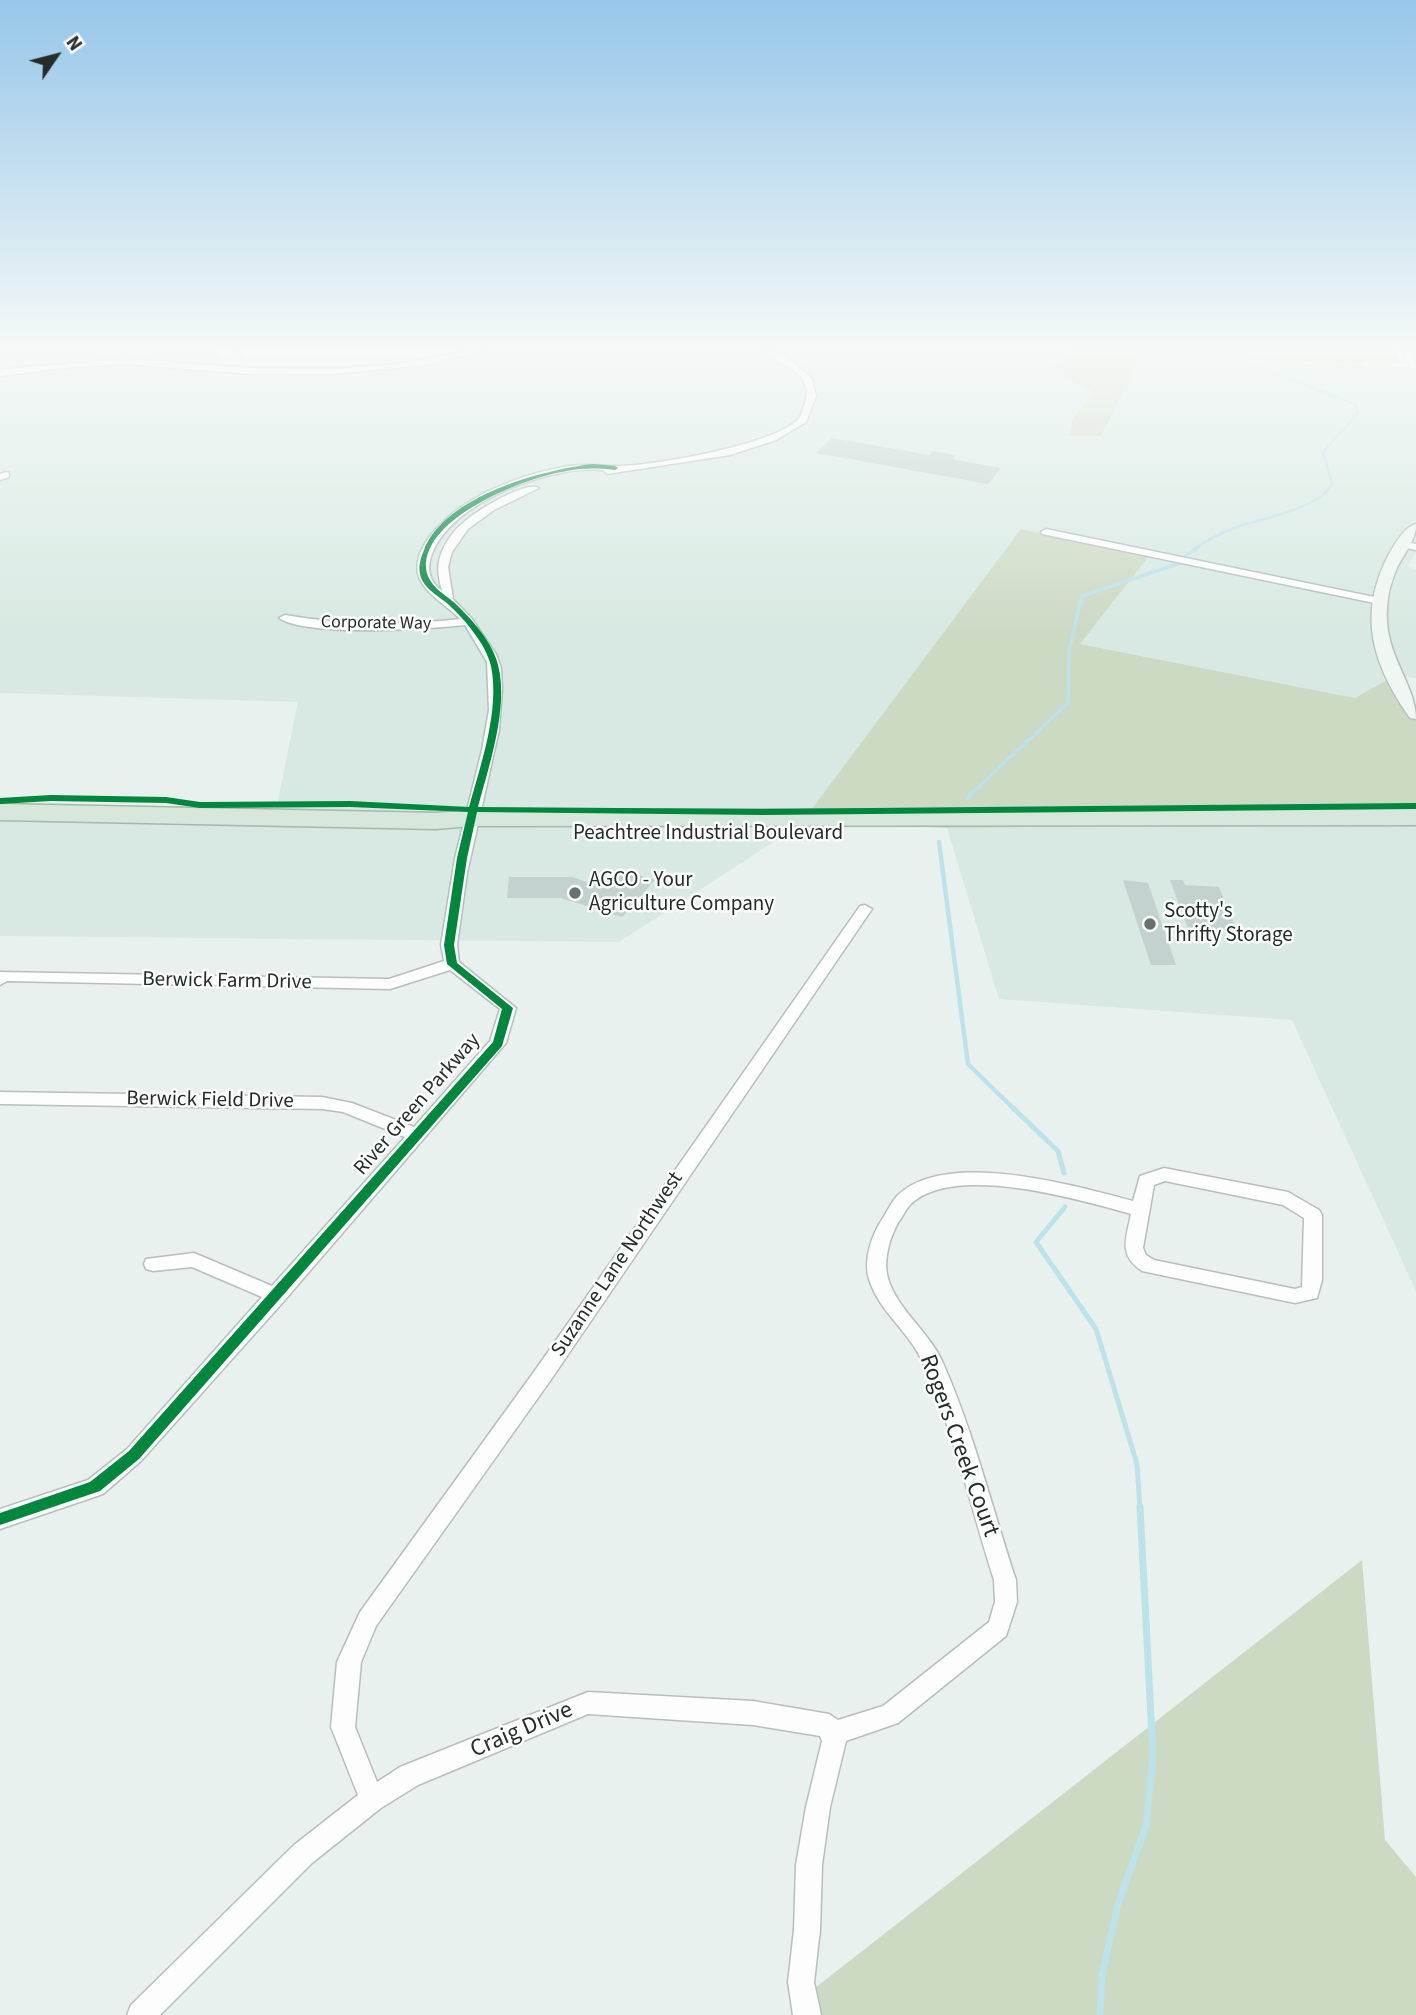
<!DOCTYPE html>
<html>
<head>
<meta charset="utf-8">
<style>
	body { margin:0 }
	#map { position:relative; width:1416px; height:2015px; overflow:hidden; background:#e8f1ed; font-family:"Source Sans 3",sans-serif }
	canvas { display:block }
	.north { position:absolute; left:21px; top:21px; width:70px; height:70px; -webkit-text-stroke:5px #fbfefd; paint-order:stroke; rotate:55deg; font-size:19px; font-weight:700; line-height:28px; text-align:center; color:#252c29 }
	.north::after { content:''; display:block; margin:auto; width:24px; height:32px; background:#252c29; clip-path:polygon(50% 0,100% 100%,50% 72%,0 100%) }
</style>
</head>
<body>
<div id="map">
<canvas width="1416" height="2015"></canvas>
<div class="north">N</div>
</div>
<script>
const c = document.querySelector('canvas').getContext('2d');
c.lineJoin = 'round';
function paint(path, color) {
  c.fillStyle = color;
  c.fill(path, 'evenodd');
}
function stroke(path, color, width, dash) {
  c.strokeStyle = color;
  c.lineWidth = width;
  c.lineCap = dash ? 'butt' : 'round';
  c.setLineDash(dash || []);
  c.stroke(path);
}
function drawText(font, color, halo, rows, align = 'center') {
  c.font = font + ' "Source Sans 3",sans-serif';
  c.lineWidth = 5;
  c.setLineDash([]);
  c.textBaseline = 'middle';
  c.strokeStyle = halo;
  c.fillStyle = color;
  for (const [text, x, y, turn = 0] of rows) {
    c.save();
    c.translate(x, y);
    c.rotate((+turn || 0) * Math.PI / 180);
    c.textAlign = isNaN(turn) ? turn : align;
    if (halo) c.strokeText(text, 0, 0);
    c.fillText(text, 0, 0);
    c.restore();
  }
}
paint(new Path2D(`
	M0 351H217L228 369 259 370 382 365 476 351H1146L1142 356 1412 367 1416 372V553L1407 567 1416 569V678L1394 676 1355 698 1080 644 619 942 0 936V821L273 825 298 702 0 693Z
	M1416 823V1291L1292 1020 999 999 947 828Z`), '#d7e9e2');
paint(new Path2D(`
	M1071 351H1395L1401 363 1365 362V364L1141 356 1101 436H1069L1073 418 1093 395 1090 390 1051 370Z
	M1021 529 1148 557 1080 644 1355 698 1394 676 1416 721V823L947 828 803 821Z
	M1362 1560 1385 1840 1416 1877V2015H820L815 1988Z`), '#ccd9c3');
stroke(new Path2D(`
	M237 351 245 358
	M1198 546C1209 540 1220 533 1232 529 1257 519 1322 509 1332 483L1323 452 1358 413 1355 404 1268 371 1263 366 1271 353 1268 351`), '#bce2ea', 2.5);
stroke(new Path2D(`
	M1184 557 1201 545
	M971 794 1068 703 1069 651 1082 596 1180 563`), '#bce2ea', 3.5);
stroke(new Path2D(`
	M967 798 973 792
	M939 842 968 1064 1014 1109`), '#bce2ea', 4.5);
stroke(new Path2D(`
	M1012 1107 1058 1151 1064 1173
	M1065 1207 1036 1242 1096 1329 1137 1464 1140 1508`), '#bce2ea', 5);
stroke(new Path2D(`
	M1100 2015 1102 1975 1118 1904 1146 1826 1153 1756 1140 1507`), '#bce2ea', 7);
paint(new Path2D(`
	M832 438 929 455 933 451 956 455 952 459 1001 468 988 484 816 453Z
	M625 871 655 880 622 917 561 898H507L509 877H572L608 889Z
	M1123 880 1148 883 1176 965H1151Z
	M1170 880H1183L1185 885 1219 887 1237 931H1189Z`), '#c3d1cf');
const street = new Path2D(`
	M470 351H482L426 365 333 374H250L125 364 71 367 0 376V370L18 368 125 359 250 368 333 369 396 364Z
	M763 351H773L791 360 812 379 816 396 806 422 776 440 730 455 607 474 603 470C551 465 451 502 432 554 426 569 429 581 442 591 438 576 436 564 443 549 448 539 454 530 463 523 474 512 526 480 539 488L494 510 468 529 452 552 448 567 453 599 472 619 496 654 501 668 502 689 499 730 467 873 457 945 459 962 516 1008 506 1043 284 1301 141 1461 103 1494 0 1529V1509L88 1480 127 1449 262 1297 192 1267 153 1271 146 1269 144 1264 146 1259 194 1253 272 1286 405 1137 343 1112 322 1109 0 1104V1092L322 1097 352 1103 414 1127 490 1041 500 1009 450 970 390 989 7 981 0 985V972L389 979 444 961 441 945 455 858 482 750 489 710 487 662 465 625C429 629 306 637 279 618L285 615C343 625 401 626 460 619 447 605 426 595 419 577 413 560 425 541 436 529 468 494 518 476 563 467 583 463 602 466 621 466 655 465 779 444 799 418 802 415 803 407 805 403 808 395 807 385 802 378 791 366 775 361 763 351Z
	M6 472 9 473V477L0 480V474Z
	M1046 529 1379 598 1385 601 1379 604 1042 534 1041 532Z
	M1401 541 1416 544V550L1397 546 1396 544Z
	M865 905 872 909 550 1381 376 1626 361 1662 355 1727 377 1782 400 1767 588 1692 753 1701 829 1714 838 1720 883 1706 989 1622 995 1602 994 1580C971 1508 954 1432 923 1363 910 1332 879 1312 869 1279 863 1260 872 1234 883 1218 887 1211 892 1202 897 1196 945 1148 1076 1186 1133 1201L1140 1176 1164 1168 1288 1192 1319 1210 1322 1215V1280L1317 1298 1295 1303 1142 1271C1118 1255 1126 1239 1131 1214 1080 1200 953 1162 910 1205 905 1210 902 1218 898 1223 890 1237 884 1258 887 1274 893 1306 930 1332 943 1363 974 1433 992 1508 1016 1580L1017 1602 1006 1636 898 1723 846 1741 830 1807 822 1865 820 1930 814 1982 821 2015H793L788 1982 794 1930 796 1865 806 1807 822 1741 820 1736 753 1725 588 1714 418 1785 381 1808 312 1863 160 2015H127L131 2005 294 1845 358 1795 331 1727 337 1662 360 1612 536 1369 860 906ZM1165 1181 1283 1205 1304 1218 1302 1287 1295 1289 1154 1260 1146 1255 1143 1248 1154 1185Z`);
const secondary = new Path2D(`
	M1401 351H1413L1416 369 1412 368Z
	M1416 524C1416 543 1402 554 1395 573 1389 587 1386 605 1387 621 1389 660 1416 687 1416 719L1410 718C1373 665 1357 616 1388 556 1394 545 1405 526 1416 524Z`);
const highway = new Path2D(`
	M0 804 436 813 471 810 1416 809V825L471 826 436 829 0 820Z`);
stroke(street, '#b8bebc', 3);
stroke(secondary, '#b8bebc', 3);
stroke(highway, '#a6b8ab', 3);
paint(street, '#fcfdfc');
paint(secondary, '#f0f6f2');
paint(highway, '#d8e7db');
paint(new Path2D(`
	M593 464 615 466 618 468 615 470C599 468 583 468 567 471 526 477 423 517 426 568 428 588 448 595 460 608 475 623 493 644 498 665 509 707 489 766 478 807L762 809 1416 803V809L762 815 477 812 467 858 454 945 457 963 513 1008 502 1046 139 1459 100 1491 0 1525V1513L90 1482 129 1451 493 1042 502 1009 447 964 444 945 457 858 468 812 350 807 200 808 166 803 51 801 0 804V798L51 795 166 797 200 802 350 801 469 807C481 764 500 710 491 666 486 644 465 620 449 605 440 597 428 591 422 580 417 569 420 560 424 550 445 496 541 470 593 464Z`), '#00873e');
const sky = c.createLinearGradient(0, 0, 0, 633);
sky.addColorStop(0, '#96c6e9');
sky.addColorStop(0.55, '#f5f9f7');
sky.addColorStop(1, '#f5f9f700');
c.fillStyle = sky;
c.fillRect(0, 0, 1416, 633);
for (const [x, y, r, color] of [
	[575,893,7,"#69716e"],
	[1150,924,7,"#69716e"]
]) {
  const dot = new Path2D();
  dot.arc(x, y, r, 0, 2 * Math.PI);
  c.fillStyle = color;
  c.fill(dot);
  stroke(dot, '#fbfefd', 2.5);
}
drawText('18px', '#252c29', '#fbfefd', [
	["Corporate Way",376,624,1]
]);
drawText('21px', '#252c29', '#fbfefd', [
	["Peachtree Industrial Boulevard",708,834],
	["Berwick Farm Drive",227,982,1],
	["Berwick Field Drive",210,1101,1],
	["River Green Parkway",418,1105,-49],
	["Suzanne Lane Northwest",618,1265,-56]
]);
drawText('21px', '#252c29', '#fbfefd', [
	["AGCO - Your",589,881],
	["Agriculture Company",589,905],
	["Scotty's",1164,912],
	["Thrifty Storage",1164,936]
], 'left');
drawText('24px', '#252c29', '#fbfefd', [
	["Rogers Creek Court",958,1446,70],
	["Craig Drive",522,1731,-23]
]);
</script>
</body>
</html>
